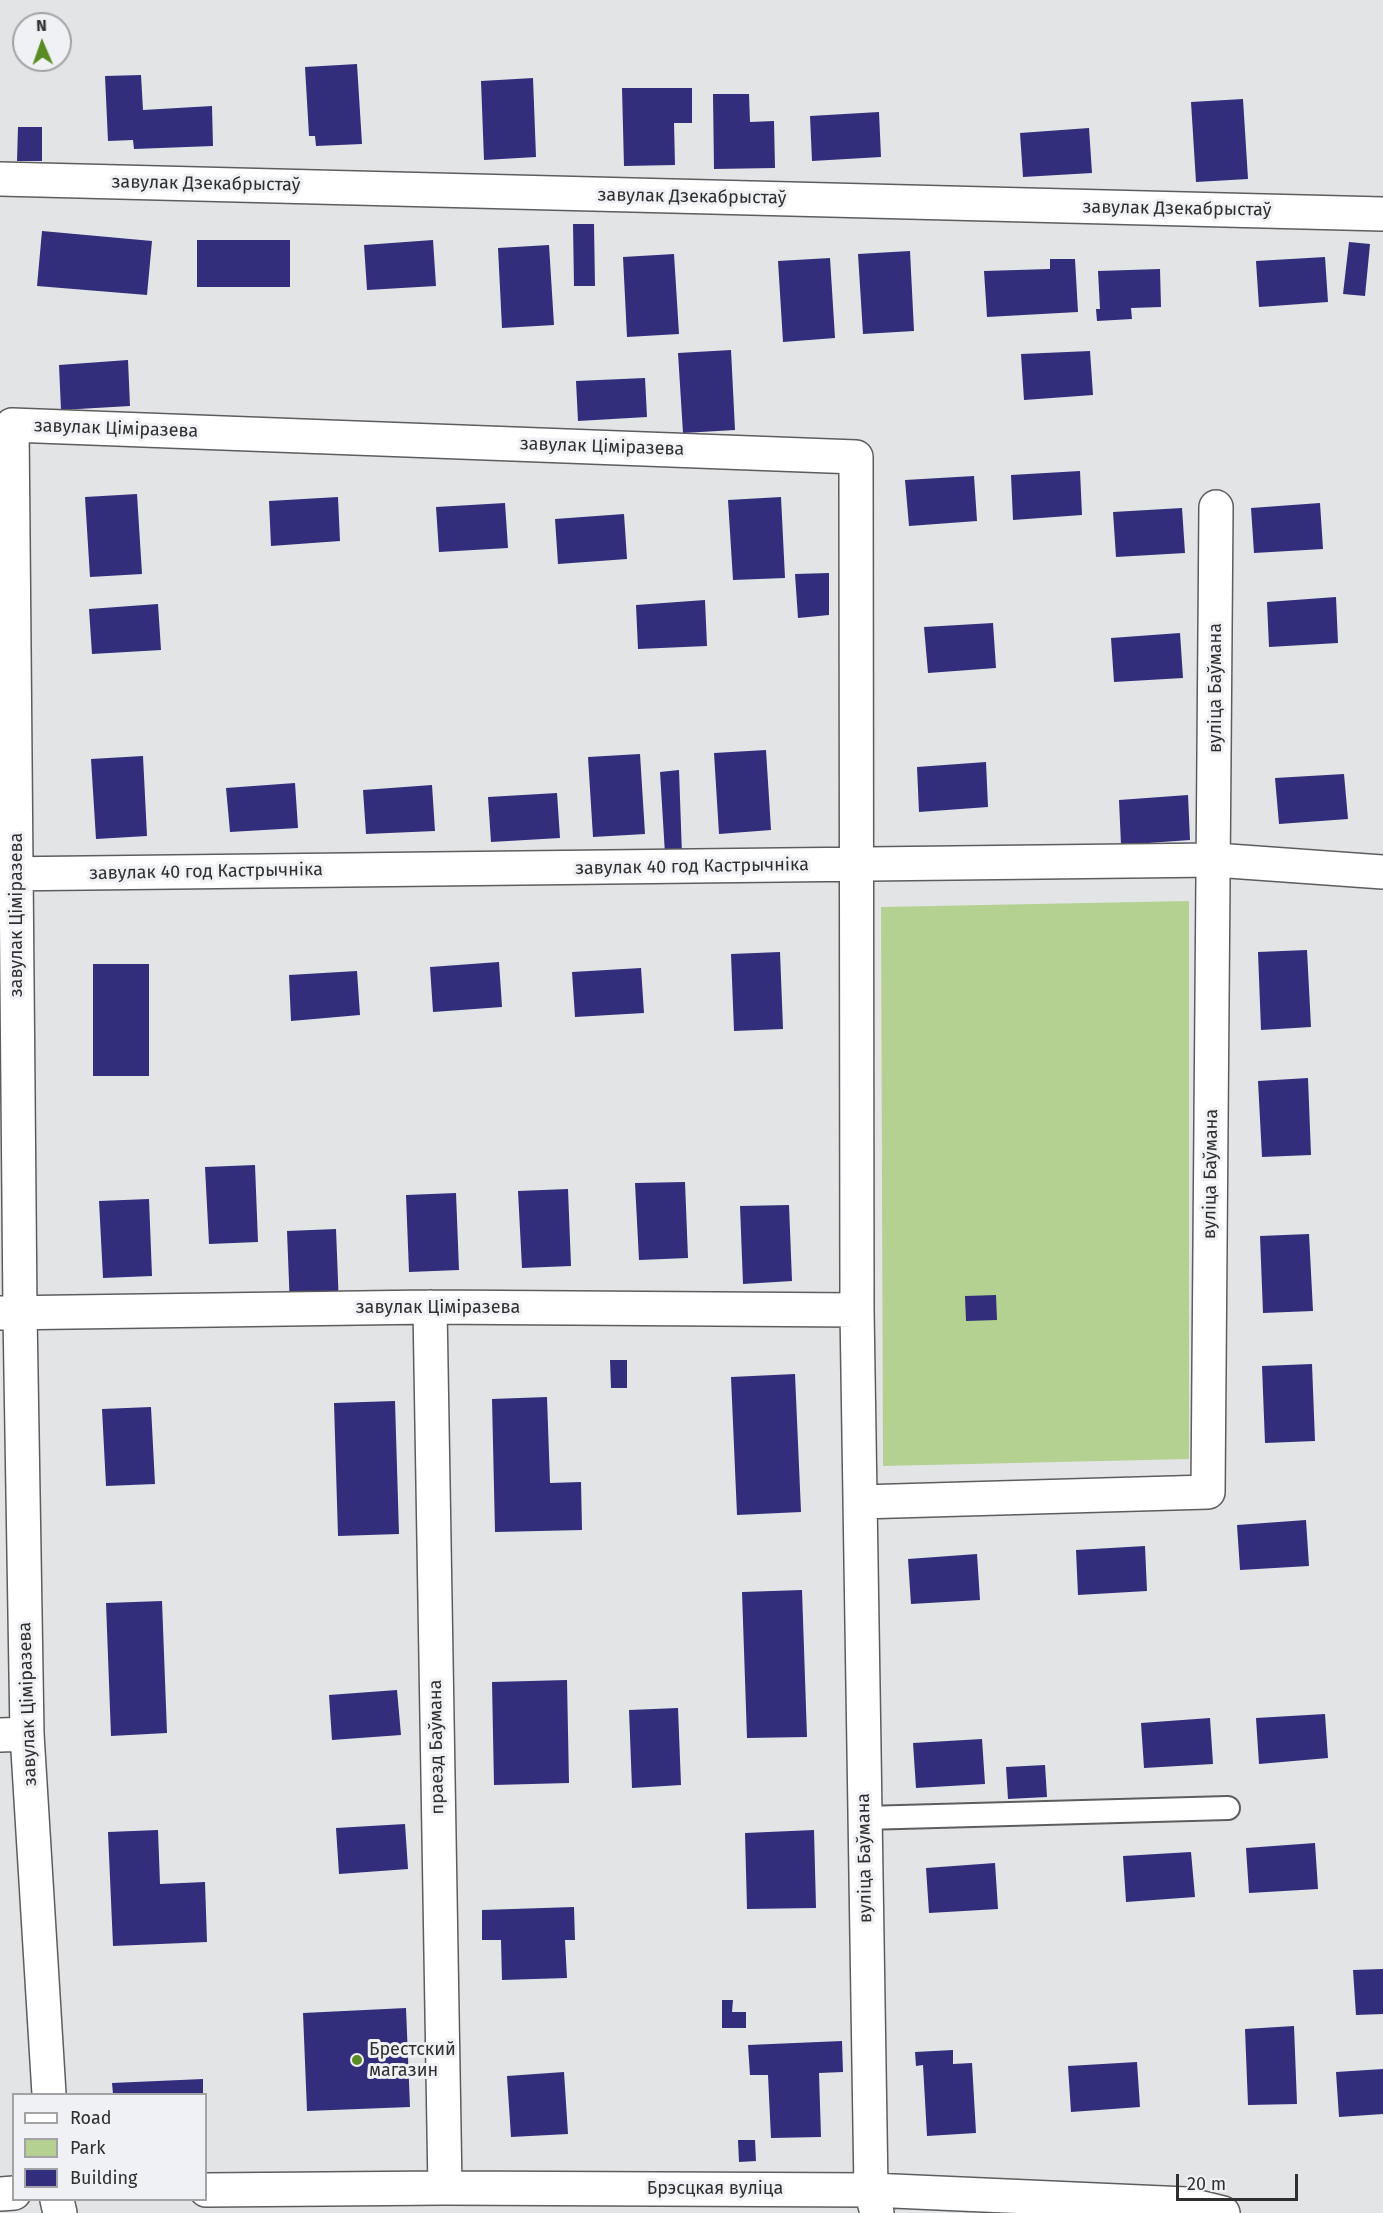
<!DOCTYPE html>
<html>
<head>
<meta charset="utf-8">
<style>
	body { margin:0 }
	#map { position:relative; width:1383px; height:2213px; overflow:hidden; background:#e3e4e6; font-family:"Fira Sans",sans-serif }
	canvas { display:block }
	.legend { position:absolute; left:12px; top:2093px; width:195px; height:108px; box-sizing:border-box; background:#f0f1f4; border:2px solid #a3a3a6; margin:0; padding:8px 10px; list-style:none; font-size:18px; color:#2f2f30 }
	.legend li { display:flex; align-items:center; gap:12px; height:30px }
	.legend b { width:30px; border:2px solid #a3a3a6 }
	.north { position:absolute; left:12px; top:12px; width:60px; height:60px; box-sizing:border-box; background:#f0f1f4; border:2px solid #a3a3a6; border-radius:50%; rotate:358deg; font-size:16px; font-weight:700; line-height:24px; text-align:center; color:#2f2f30 }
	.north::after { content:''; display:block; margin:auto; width:21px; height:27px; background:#588b22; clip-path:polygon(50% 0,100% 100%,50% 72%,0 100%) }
	.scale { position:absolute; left:1176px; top:2174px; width:122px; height:27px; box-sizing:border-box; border:3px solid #2f2f30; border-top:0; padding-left:8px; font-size:18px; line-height:21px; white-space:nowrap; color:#2f2f30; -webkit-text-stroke:4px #f0f1f4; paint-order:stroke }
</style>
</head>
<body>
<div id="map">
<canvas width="1383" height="2213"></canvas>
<ul class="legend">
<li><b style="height:8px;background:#fff"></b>Road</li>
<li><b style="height:16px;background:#b4d192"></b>Park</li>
<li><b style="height:16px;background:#322e7b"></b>Building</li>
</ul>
<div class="north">N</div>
<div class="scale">20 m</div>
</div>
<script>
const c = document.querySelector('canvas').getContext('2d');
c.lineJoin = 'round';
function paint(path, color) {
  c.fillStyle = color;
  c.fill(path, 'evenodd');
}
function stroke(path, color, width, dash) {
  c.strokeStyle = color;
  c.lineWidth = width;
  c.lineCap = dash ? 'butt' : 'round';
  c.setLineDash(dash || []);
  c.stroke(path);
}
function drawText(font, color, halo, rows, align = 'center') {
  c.font = font + ' "Fira Sans",sans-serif';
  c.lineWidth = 6;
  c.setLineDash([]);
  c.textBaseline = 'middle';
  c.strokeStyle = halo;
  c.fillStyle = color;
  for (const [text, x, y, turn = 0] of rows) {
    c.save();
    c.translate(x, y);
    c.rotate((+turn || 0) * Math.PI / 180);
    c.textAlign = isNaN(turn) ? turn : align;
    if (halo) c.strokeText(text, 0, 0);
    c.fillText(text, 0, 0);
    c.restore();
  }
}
paint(new Path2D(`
	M1189 901V1459L883 1466 881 907Z`), '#b4d192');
paint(new Path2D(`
	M357 64 362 144 316 146 315 136H309L305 67Z
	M141 75 143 110 212 106 213 146 134 149 133 140 108 141 105 76Z
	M533 78 536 157 484 160 481 81Z
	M622 88H692V123H674L675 165 624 166Z
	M713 94H749L750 122 774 121 775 168 714 169Z
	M1243 99 1248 179 1196 182 1191 102Z
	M879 112 881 157 812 161 810 116Z
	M18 127H42V161H17Z
	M1089 128 1092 173 1023 177 1020 133Z
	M573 224H594L595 286H574Z
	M42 231 152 241 147 295 37 286Z
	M197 240H290V287H197Z
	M433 240 436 286 367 290 364 245Z
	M1349 242 1370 244 1365 296 1343 294Z
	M549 245 554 325 502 328 498 248Z
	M910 251 914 331 863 334 858 254Z
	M674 254 679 334 627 337 623 257Z
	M1325 257 1328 302 1259 307 1256 261Z
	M830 258 835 338 783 342 778 261Z
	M1050 259H1075L1078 312 987 317 984 271 1050 269Z
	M1160 269 1161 307 1131 308 1132 319 1097 321 1096 309H1100L1098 271Z
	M731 350 735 430 683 433 678 353Z
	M1090 351 1093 395 1024 400 1021 354Z
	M128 360 130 406 61 410 59 365Z
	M645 378 647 417 578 421 576 381Z
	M1080 471 1082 515 1013 520 1011 475Z
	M974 476 977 521 909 526 905 480Z
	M137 494 142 574 90 577 85 497Z
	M338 497 340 541 271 546 269 501Z
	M781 497 785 578 733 580 728 500Z
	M505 503 508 548 439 552 436 507Z
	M1320 503 1323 549 1254 553 1251 508Z
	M1182 508 1185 553 1116 557 1113 512Z
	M624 514 627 559 558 564 555 519Z
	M829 573V615L798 618 795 574Z
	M1336 597 1338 643 1269 647 1267 602Z
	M705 600 707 646 638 649 636 605Z
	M158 604 161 650 92 654 89 609Z
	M993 623 996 668 928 673 924 627Z
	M1180 633 1183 678 1114 682 1111 638Z
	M766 750 771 830 719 834 714 753Z
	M640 754 645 834 593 837 588 757Z
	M143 756 147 836 96 839 91 759Z
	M986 762 988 807 919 812 917 767Z
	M679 770 682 855 665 854 660 772Z
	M1344 774 1348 819 1279 824 1275 778Z
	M295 783 298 828 230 832 226 788Z
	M432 785 435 831 366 834 363 790Z
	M557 793 560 838 491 842 488 797Z
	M1188 795 1190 840 1121 845 1119 800Z
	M1307 950 1311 1027 1261 1030 1258 952Z
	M780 952 783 1029 734 1031 731 954Z
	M499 962 502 1007 433 1012 430 967Z
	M93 964H149V1076H93Z
	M641 968 644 1013 575 1017 572 972Z
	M357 971 360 1015 291 1021 289 975Z
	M1308 1078 1311 1155 1262 1157 1258 1081Z
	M255 1165 258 1242 209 1244 205 1167Z
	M685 1182 688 1258 639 1260 635 1183Z
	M568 1189 571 1266 522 1268 518 1191Z
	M456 1193 459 1270 409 1272 406 1195Z
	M149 1199 152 1276 103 1278 99 1201Z
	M789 1205 792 1281 743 1284 740 1206Z
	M336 1229 339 1306 290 1308 287 1231Z
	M1309 1234 1313 1311 1263 1313 1260 1236Z
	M996 1295 997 1320 966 1321 965 1296Z
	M610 1360H627V1388H611Z
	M1312 1364 1315 1441 1265 1443 1262 1366Z
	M795 1374 801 1512 737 1515 731 1377Z
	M547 1397 550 1483 581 1482 582 1530 495 1532 492 1399Z
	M395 1401 399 1534 338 1536 334 1403Z
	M151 1407 155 1484 106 1486 102 1409Z
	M1306 1520 1309 1566 1240 1570 1237 1525Z
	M1145 1546 1147 1591 1078 1595 1076 1550Z
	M977 1554 980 1600 911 1604 908 1559Z
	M802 1590 807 1737 747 1738 742 1592Z
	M162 1601 167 1733 111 1736 106 1603Z
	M567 1680 569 1783 494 1785 492 1682Z
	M397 1690 401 1735 332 1740 329 1695Z
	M678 1708 681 1785 632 1788 629 1710Z
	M1325 1714 1328 1758 1259 1764 1256 1718Z
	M1210 1718 1213 1764 1144 1768 1141 1723Z
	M982 1739 985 1784 916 1788 913 1743Z
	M1045 1765 1047 1797 1008 1799 1006 1767Z
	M405 1824 408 1869 339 1874 336 1828Z
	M158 1830 160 1884 205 1882 207 1942 113 1946 108 1832Z
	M814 1830 816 1908 747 1909 745 1833Z
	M1315 1843 1318 1889 1249 1893 1246 1848Z
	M1191 1852 1195 1897 1126 1902 1123 1856Z
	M995 1863 998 1909 929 1913 926 1868Z
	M574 1907 575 1940H565L567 1978 502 1980 501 1940H482V1910Z
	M1383 1969V2014L1356 2015 1353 1970Z
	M722 2000H733L732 2012H746V2028H722Z
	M406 2008 410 2107 307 2111 303 2013Z
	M1294 2026 1297 2104 1248 2105 1245 2029Z
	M842 2041 843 2072 819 2073 821 2137 771 2138 768 2075H750L748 2045Z
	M953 2050V2064L972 2063 976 2133 927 2136 923 2065 916 2066 915 2052Z
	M1137 2062 1140 2107 1071 2112 1068 2066Z
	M1383 2069V2114L1339 2117 1336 2072Z
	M564 2072 568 2134 511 2137 507 2076Z
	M203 2079V2094H113L112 2083Z
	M738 2140H755L756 2161 739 2162Z`), '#322e7b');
const service = new Path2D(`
	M864 1818 1228 1808`);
const minor = new Path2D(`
	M0 179 1383 214
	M0 874 1215 860 1383 872
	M430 1307 445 2188
	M0 1313 430 1307 857 1310
	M860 1502 1208 1492 1216 507
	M0 1735 27 1734
	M49 2094 27 1734 20 1313 12 425 856 457 857 1310 871 2190 877 2213
	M206 2190 445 2188 871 2190 1186 2204 1223 2213
	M0 2194 14 2193
	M57 2200 60 2213`);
stroke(service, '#5d5d60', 26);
stroke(minor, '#5d5d60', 36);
stroke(service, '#fff', 22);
stroke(minor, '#fff', 33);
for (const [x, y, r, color] of [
	[357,2060,6,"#588b22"]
]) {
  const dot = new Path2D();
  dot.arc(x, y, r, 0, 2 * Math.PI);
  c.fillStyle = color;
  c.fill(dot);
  stroke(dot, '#f0f1f4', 2);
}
drawText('18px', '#2f2f30', '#f0f1f4', [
	["завулак Дзекабрыстаў",206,184,1],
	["завулак Дзекабрыстаў",692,197,1],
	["завулак Дзекабрыстаў",1177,209,1],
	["завулак Ціміразева",116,429,2],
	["завулак Ціміразева",602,447,2],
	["вуліца Баўмана",1216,688,-90],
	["завулак 40 год Кастрычніка",692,867,-1],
	["завулак 40 год Кастрычніка",206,872,-1],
	["завулак Ціміразева",17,915,-90],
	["вуліца Баўмана",1211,1174,-89],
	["завулак Ціміразева",438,1308],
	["завулак Ціміразева",28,1704,-92],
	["праезд Баўмана",437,1747,-91],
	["вуліца Баўмана",865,1858,-91],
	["Брэсцкая вуліца",715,2189]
]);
drawText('18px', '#2f2f30', '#f0f1f4', [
	["Брестский",369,2050],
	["магазин",369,2071]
], 'left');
</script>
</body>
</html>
